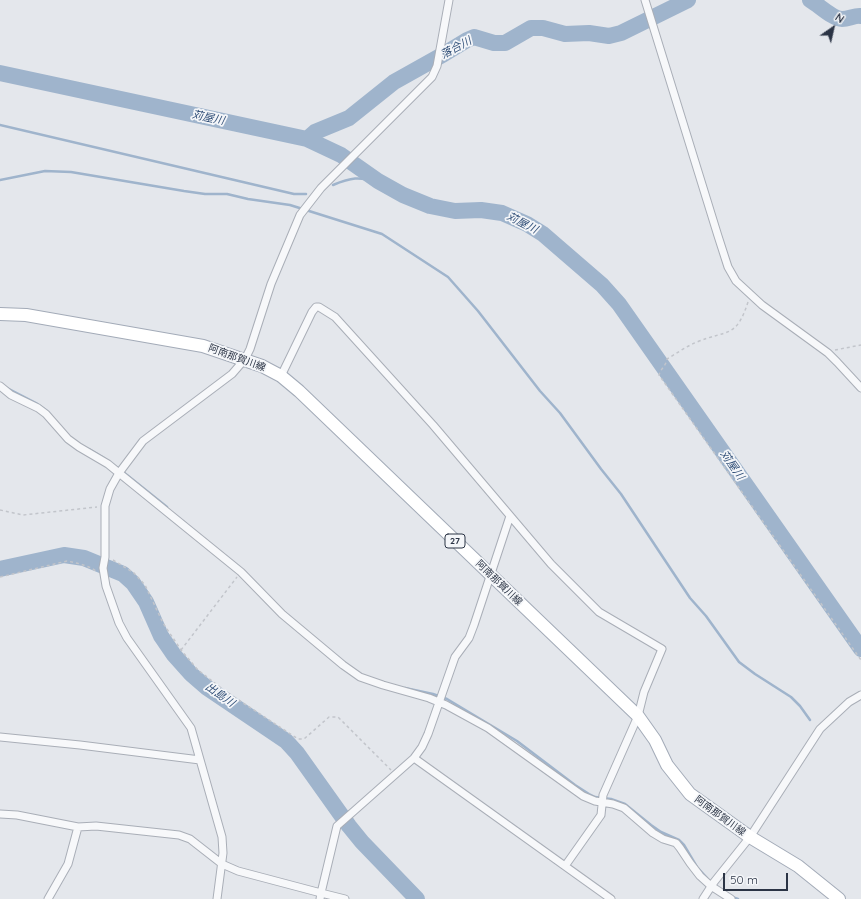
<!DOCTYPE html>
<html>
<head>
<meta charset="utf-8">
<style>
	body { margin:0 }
	#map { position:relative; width:861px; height:899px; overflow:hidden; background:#e4e7ec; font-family:Quicksand,sans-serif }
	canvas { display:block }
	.north { position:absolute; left:813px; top:8px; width:40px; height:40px; -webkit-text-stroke:3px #f4f6f9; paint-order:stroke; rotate:34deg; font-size:11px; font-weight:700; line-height:16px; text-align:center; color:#2b3445 }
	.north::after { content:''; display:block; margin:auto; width:14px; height:18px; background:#2b3445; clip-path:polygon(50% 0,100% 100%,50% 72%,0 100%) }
	.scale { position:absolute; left:723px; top:873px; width:65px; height:18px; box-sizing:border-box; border:2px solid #2b3445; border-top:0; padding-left:5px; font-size:12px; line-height:14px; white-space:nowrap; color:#2b3445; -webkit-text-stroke:3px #f4f6f9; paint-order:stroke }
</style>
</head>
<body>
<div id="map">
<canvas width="861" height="899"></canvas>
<div class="north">N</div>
<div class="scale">50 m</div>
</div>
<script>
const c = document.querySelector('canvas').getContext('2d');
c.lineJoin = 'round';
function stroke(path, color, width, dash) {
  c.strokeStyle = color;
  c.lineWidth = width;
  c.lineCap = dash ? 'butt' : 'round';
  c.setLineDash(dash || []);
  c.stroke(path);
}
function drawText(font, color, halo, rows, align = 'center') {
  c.font = font + ' Quicksand,"Noto Sans JP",sans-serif';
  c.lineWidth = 3.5;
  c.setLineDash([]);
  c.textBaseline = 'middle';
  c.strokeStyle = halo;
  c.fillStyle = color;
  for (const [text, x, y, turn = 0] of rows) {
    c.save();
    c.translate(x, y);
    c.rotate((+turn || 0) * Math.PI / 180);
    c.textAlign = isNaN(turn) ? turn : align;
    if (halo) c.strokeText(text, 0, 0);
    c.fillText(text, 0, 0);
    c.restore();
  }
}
stroke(new Path2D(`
	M0 125 294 194H306
	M0 180 45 171 71 172 184 191 205 194H227L248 199 290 205 382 234 448 277 478 311 540 391 560 413 601 469 621 494 690 598 706 616 739 662 755 674 791 697 800 706 810 720
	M333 185C352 177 358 177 378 181
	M7 388 36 403 47 411
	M89 449 104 458
	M122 471 167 507
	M405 688 433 694 447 699 517 741 575 785 589 794 595 797 611 799 625 804 651 825 661 832 679 840 684 845 697 867 707 878
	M732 897 738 899`), '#9fb4cc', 2.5);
stroke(new Path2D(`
	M810 0C819 5 833 19 842 19 849 19 855 15 861 16
	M0 73 307 139 341 155 378 181 403 195 430 206 455 211 481 210 502 213 527 224 543 234 602 285 619 304 861 649
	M307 139 315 132 349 118 394 82 444 54 467 40 474 37 494 43H505L531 28H543L565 34 589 33 609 36 621 33 688 0
	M0 569 64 555 84 558 123 574 133 583 146 602 161 636 174 655 191 674 206 687 286 741 297 753 349 826 362 842 417 899`), '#9fb4cc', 16);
const minor = new Path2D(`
	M645 0 718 236 728 267 736 281 762 305 828 353 837 362 861 388
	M281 376 312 312 316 307H319L335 317 433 425 551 564 599 612 662 649 644 692 638 716 603 795 601 815 565 866
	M0 386 11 395 38 408 46 414 68 439 79 447 108 464 119 473 241 572 282 614 343 665 360 677 383 685 429 698 446 705 488 728 583 796 595 801 613 804 624 808 653 833 663 839 676 843 680 848 690 863 700 876 711 886 731 899
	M0 737 80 745 200 760
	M414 758 611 899
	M0 814 17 815 78 827 96 826 179 835 190 839 222 864 238 871 321 893 320 899
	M48 899 68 864 78 827
	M217 899 223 853 222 837 191 728 127 638 119 623 106 586 103 568 105 557V506L110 489 119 473 143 441 232 374 245 359 250 349 271 284 300 215 321 188 432 77 437 66 449 0
	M345 899 321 893 337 826 414 758 422 747 428 734 455 657 469 638 474 625 510 516
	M703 899 714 882 750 837 820 729 849 702 861 695`);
const primary = new Path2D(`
	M0 314 26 315 203 346 262 366 281 376 299 391 638 716 655 740 667 765 690 794 750 837 798 866 839 899`);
stroke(minor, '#a9aeb7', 9);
stroke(primary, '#a3abb8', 14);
stroke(new Path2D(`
	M748 302C736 339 728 329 697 342 687 346 677 353 667 359 666 366 661 368 659 375L861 660
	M835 350 861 345
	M0 510 23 515 97 507
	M113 560 134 573 145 585 163 623 181 650 198 670 225 691 298 739H304L329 717H338L391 770
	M0 577 67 561C77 563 87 565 96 571
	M181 650 237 577`), '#c2c5cb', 1.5, [3, 3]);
stroke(minor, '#f7f8fa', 7);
stroke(primary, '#fff', 12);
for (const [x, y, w] of [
	[455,541,20]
]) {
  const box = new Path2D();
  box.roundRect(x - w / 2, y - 7, w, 14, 3);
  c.fillStyle = '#f4f6f9';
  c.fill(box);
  stroke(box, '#2b3445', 1);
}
drawText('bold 9px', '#2b3445', null, [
	["27",455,541]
]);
drawText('10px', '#2b3445', '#f4f6f9', [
	["阿南那賀川線",237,358,20],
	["阿南那賀川線",499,583,44],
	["阿南那賀川線",720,816,36]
]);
drawText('italic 11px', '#34527a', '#f4f6f9', [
	["落合川",456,48,-28],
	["苅屋川",208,118,12],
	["苅屋川",522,223,27],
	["苅屋川",732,465,55],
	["出島川",220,695,35]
]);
</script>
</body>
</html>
